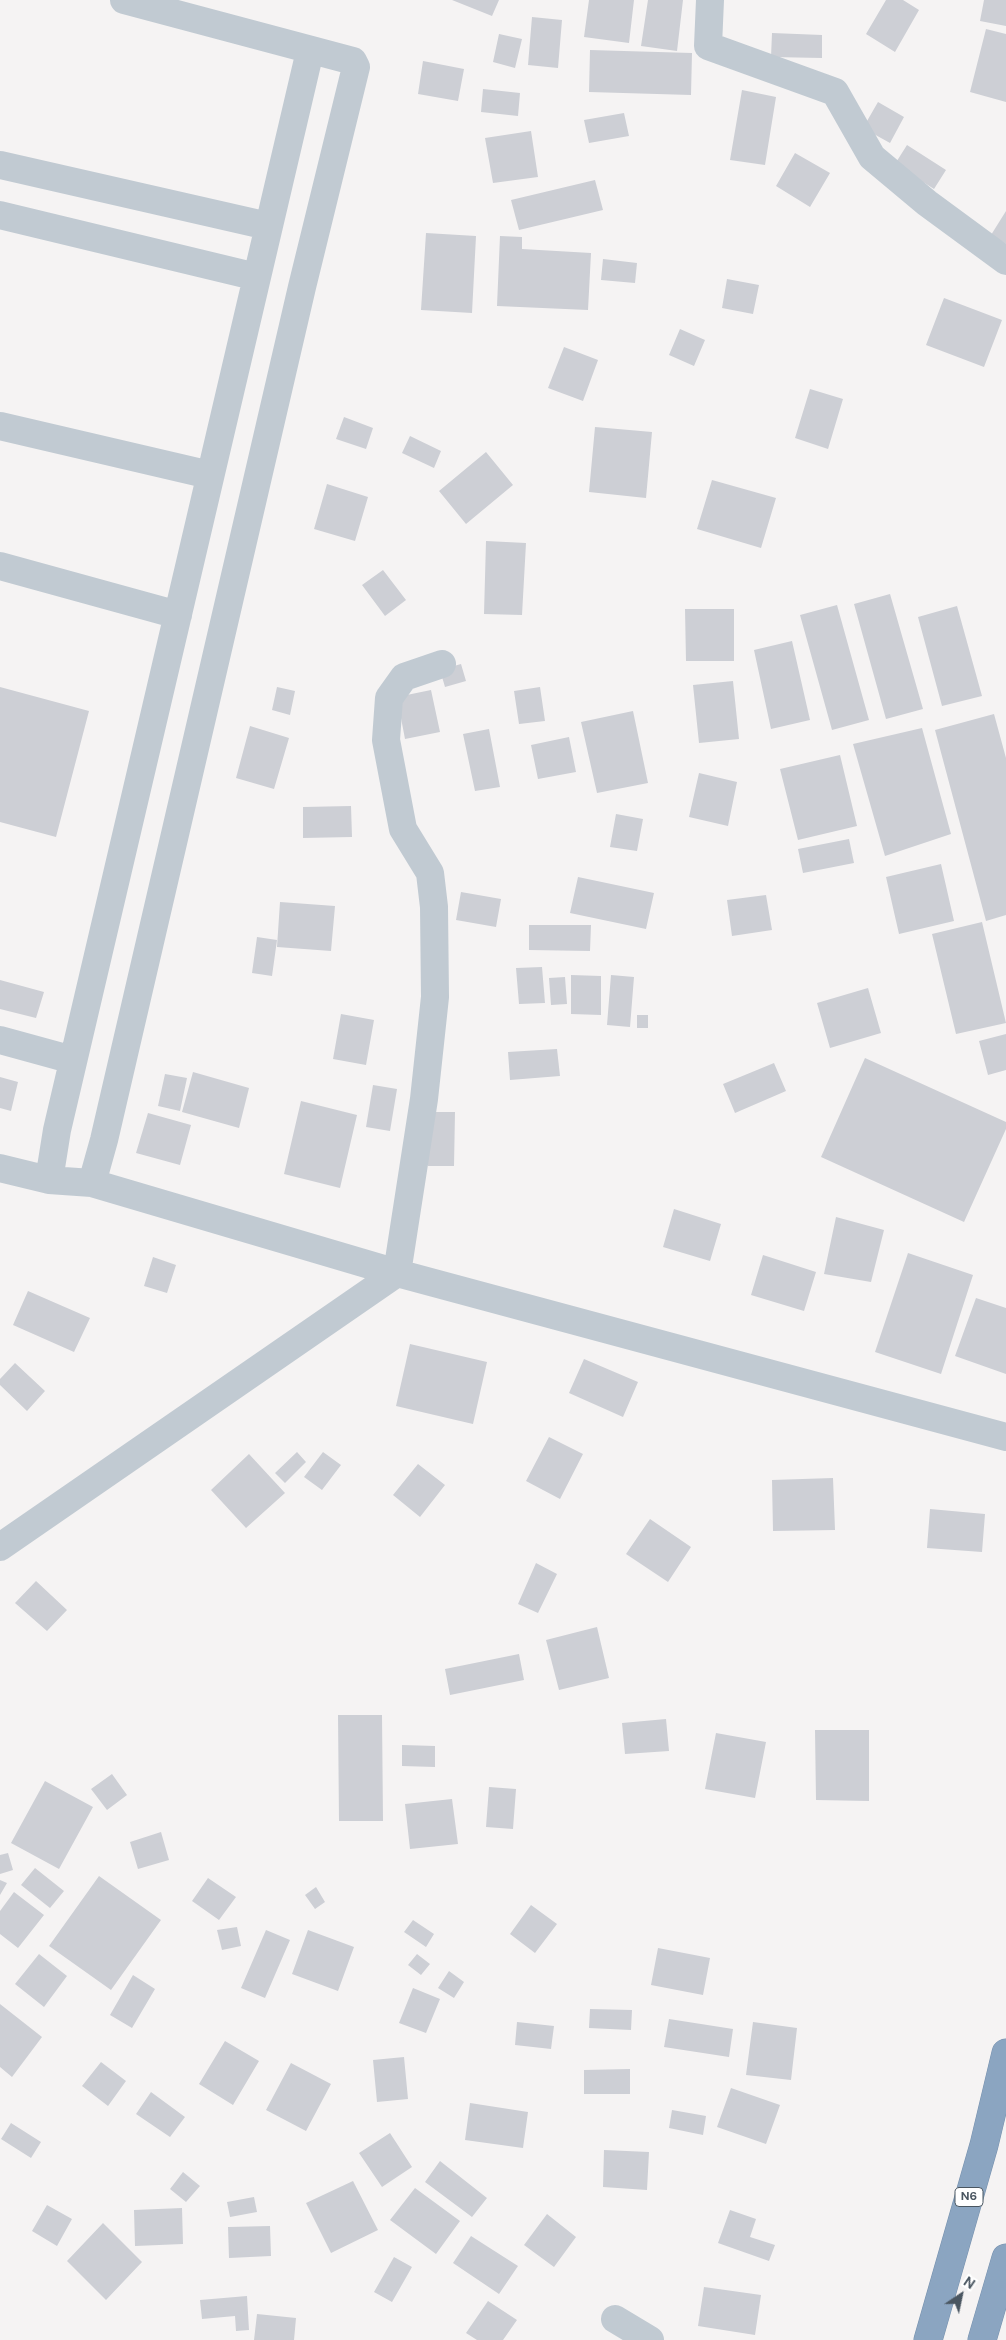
<!DOCTYPE html>
<html>
<head>
<meta charset="utf-8">
<style>
	body { margin:0 }
	#map { position:relative; width:1006px; height:2340px; overflow:hidden; background:#f5f3f3; font-family:"DM Sans",sans-serif }
	canvas { display:block }
	.north { position:absolute; left:936px; top:2270px; width:50px; height:50px; -webkit-text-stroke:4px #fff; paint-order:stroke; rotate:34deg; font-size:14px; font-weight:700; line-height:20px; text-align:center; color:#4a5661 }
	.north::after { content:''; display:block; margin:auto; width:18px; height:22px; background:#4a5661; clip-path:polygon(50% 0,100% 100%,50% 72%,0 100%) }
</style>
</head>
<body>
<div id="map">
<canvas width="1006" height="2340"></canvas>
<div class="north">N</div>
</div>
<script>
const c = document.querySelector('canvas').getContext('2d');
c.lineJoin = 'round';
function paint(path, color) {
  c.fillStyle = color;
  c.fill(path, 'evenodd');
}
function stroke(path, color, width, dash) {
  c.strokeStyle = color;
  c.lineWidth = width;
  c.lineCap = dash ? 'butt' : 'round';
  c.setLineDash(dash || []);
  c.stroke(path);
}
function drawText(font, color, halo, rows, align = 'center') {
  c.font = font + ' "DM Sans",sans-serif';
  c.lineWidth = 5;
  c.setLineDash([]);
  c.textBaseline = 'middle';
  c.strokeStyle = halo;
  c.fillStyle = color;
  for (const [text, x, y, turn = 0] of rows) {
    c.save();
    c.translate(x, y);
    c.rotate((+turn || 0) * Math.PI / 180);
    c.textAlign = isNaN(turn) ? turn : align;
    if (halo) c.strokeText(text, 0, 0);
    c.fillText(text, 0, 0);
    c.restore();
  }
}
paint(new Path2D(`
	M452 0H499L492 16Z
	M589 0H634L629 43 584 37Z
	M648 0H683L677 51 641 46Z
	M886 0H903L919 10 895 52 866 34Z
	M984 0H1006V26L980 21Z
	M532 17 562 20 558 68 528 65Z
	M986 29 1006 34V102L970 92Z
	M772 33 822 35V58L771 57Z
	M499 34 522 39 515 68 493 62Z
	M590 50 692 53 691 95 589 92Z
	M423 61 464 69 458 101 418 94Z
	M483 89 520 93 518 116 481 112Z
	M742 90 776 97 765 165 730 160Z
	M878 102 904 117 890 143 863 128Z
	M624 113 629 136 589 143 584 120Z
	M531 131 538 177 493 183 485 138Z
	M907 145 946 170 934 189 895 164Z
	M795 153 830 173 810 207 776 186Z
	M595 180 603 210 519 230 511 200Z
	M1006 211V244L991 235Z
	M426 233 476 236 472 313 421 310Z
	M500 236 522 237V249L591 253 588 310 497 306Z
	M603 259 637 263 635 283 601 280Z
	M727 279 759 285 753 314 722 308Z
	M944 298 1002 320 984 367 926 345Z
	M680 329 705 340 694 366 669 355Z
	M564 347 598 360 583 401 548 388Z
	M810 389 843 399 828 449 795 438Z
	M344 417 373 428 366 449 336 439Z
	M595 427 652 432 646 498 589 492Z
	M410 436 441 451 434 468 402 453Z
	M486 452 513 485 466 524 439 491Z
	M712 480 776 498 761 548 697 529Z
	M327 484 368 497 355 541 314 529Z
	M486 541 526 543 522 615 484 614Z
	M383 570 406 600 385 616 362 585Z
	M890 594 923 709 886 719 854 604Z
	M837 605 869 720 832 730 800 615Z
	M957 606 982 696 942 706 918 617Z
	M685 609H734V661H686Z
	M792 641 810 720 771 729 754 650Z
	M461 664 466 681 445 687 440 670Z
	M733 681 739 739 699 743 693 685Z
	M0 687 89 711 56 837 0 822Z
	M277 687 295 691 290 715 272 710Z
	M540 687 545 721 519 724 514 691Z
	M431 690 440 732 405 739 397 697Z
	M633 711 648 783 597 793 581 722Z
	M994 714 1006 758V915L986 921 935 730Z
	M250 726 289 738 274 789 236 778Z
	M922 728 951 834 885 856 853 744Z
	M489 729 500 787 475 791 463 734Z
	M569 737 576 772 538 779 531 745Z
	M840 755 857 826 798 840 780 769Z
	M699 773 737 782 728 826 689 817Z
	M351 806 352 837 303 838V807Z
	M616 814 643 819 637 851 610 847Z
	M849 839 854 863 803 873 798 849Z
	M941 864 954 921 899 934 886 877Z
	M578 877 654 893 646 929 570 913Z
	M461 892 501 899 496 927 456 920Z
	M766 895 772 930 732 936 727 900Z
	M280 902 335 906 331 951 277 947Z
	M982 922 1006 1023 956 1034 932 934Z
	M529 925H591L590 951 529 950Z
	M257 937 277 940 272 976 252 973Z
	M542 967 545 1003 519 1004 516 968Z
	M571 975 601 976V1015L571 1014Z
	M611 975 634 977 630 1027 607 1025Z
	M565 977 567 1004 551 1005 549 978Z
	M0 980 44 992 36 1018 0 1009Z
	M868 988 881 1033 830 1048 817 1003Z
	M341 1014 374 1020 366 1065 333 1059Z
	M637 1015H648V1028H637Z
	M1006 1034V1070L988 1075 979 1041Z
	M557 1049 560 1076 510 1080 508 1052Z
	M865 1058 1006 1122V1129L964 1222 821 1157Z
	M774 1063 786 1091 735 1113 723 1084Z
	M193 1072 249 1088 239 1128 182 1112Z
	M165 1074 187 1078 180 1111 158 1106Z
	M0 1077 18 1082 11 1111 0 1108Z
	M373 1085 397 1089 390 1131 366 1127Z
	M301 1101 357 1115 340 1188 284 1174Z
	M428 1112H455L454 1166H428Z
	M148 1113 191 1125 180 1165 136 1153Z
	M674 1209 721 1224 710 1261 663 1247Z
	M836 1217 884 1230 871 1282 824 1274Z
	M908 1253 973 1275 941 1374 875 1352Z
	M763 1255 816 1272 804 1311 751 1295Z
	M153 1257 176 1265 167 1293 144 1286Z
	M28 1291 90 1318 74 1352 13 1325Z
	M976 1298 1006 1308V1374L955 1356Z
	M410 1344 487 1362 473 1424 396 1406Z
	M584 1359 638 1382 623 1417 569 1393Z
	M15 1363 45 1391 27 1411 0 1385V1379Z
	M549 1437 583 1454 560 1499 526 1481Z
	M297 1452 306 1462 285 1483 275 1473Z
	M323 1452 341 1465 322 1490 304 1477Z
	M249 1454 285 1493 246 1528 211 1490Z
	M418 1464 445 1485 420 1517 393 1495Z
	M833 1478 835 1530 773 1531 772 1480Z
	M930 1509 985 1514 982 1552 927 1548Z
	M650 1519 691 1547 668 1582 626 1554Z
	M536 1563 557 1574 538 1613 518 1604Z
	M36 1581 67 1610 47 1631 15 1603Z
	M597 1627 609 1678 559 1690 546 1640Z
	M519 1654 524 1680 450 1695 445 1669Z
	M338 1715H382L383 1821H339Z
	M666 1719 669 1751 625 1754 622 1723Z
	M815 1730H869V1801L816 1800Z
	M716 1733 766 1742 755 1798 705 1789Z
	M402 1745 435 1746V1767L402 1766Z
	M112 1774 127 1795 107 1810 91 1789Z
	M45 1781 93 1807 59 1869 11 1843Z
	M489 1787 516 1789 513 1829 486 1827Z
	M452 1799 458 1844 410 1849 405 1804Z
	M161 1832 169 1860 138 1869 130 1842Z
	M8 1853 13 1870 0 1874V1855Z
	M35 1868 64 1891 50 1908 21 1885Z
	M99 1876 161 1920 111 1990 49 1946Z
	M208 1878 236 1897 219 1920 192 1901Z
	M0 1880 7 1883 0 1895Z
	M316 1887 325 1902 315 1909 305 1895Z
	M14 1892 44 1915 18 1948 0 1934V1911Z
	M531 1905 557 1924 535 1953 510 1934Z
	M413 1920 434 1934 426 1947 404 1932Z
	M237 1927 241 1946 222 1950 217 1930Z
	M266 1930 290 1940 265 1998 241 1988Z
	M308 1930 354 1947 338 1991 292 1974Z
	M658 1948 710 1958 703 1995 651 1985Z
	M39 1954 67 1976 44 2007 15 1984Z
	M417 1954 430 1964 421 1975 408 1965Z
	M449 1971 464 1982 454 1998 438 1988Z
	M133 1975 155 1989 132 2028 110 2015Z
	M413 1988 440 1999 426 2033 399 2023Z
	M0 2004 42 2037 12 2077 0 2067Z
	M590 2009 632 2010 631 2030 589 2028Z
	M669 2019 733 2029 729 2057 664 2047Z
	M517 2022 554 2026 551 2049 515 2045Z
	M753 2022 797 2028 791 2080 746 2075Z
	M225 2041 259 2061 233 2105 199 2084Z
	M404 2057 408 2099 377 2102 373 2060Z
	M101 2062 126 2081 108 2106 82 2086Z
	M291 2063 331 2084 306 2131 266 2110Z
	M630 2069V2094H584V2070Z
	M731 2088 780 2105 766 2144 717 2127Z
	M151 2092 185 2117 170 2137 136 2114Z
	M470 2103 528 2112 523 2148 465 2140Z
	M672 2110 706 2116 703 2135 669 2128Z
	M11 2123 41 2142 31 2158 1 2139Z
	M390 2133 412 2167 382 2187 359 2153Z
	M604 2150 649 2152 647 2190 603 2187Z
	M440 2161 487 2198 472 2217 425 2182Z
	M183 2172 200 2186 186 2202 170 2189Z
	M353 2181 378 2230 331 2253 306 2203Z
	M415 2188 460 2221 436 2254 390 2220Z
	M254 2197 257 2212 230 2217 227 2202Z
	M47 2205 72 2219 57 2246 32 2231Z
	M182 2208 183 2244 135 2246 134 2210Z
	M730 2210 756 2219 750 2237 775 2245 769 2261 718 2243Z
	M547 2214 576 2237 554 2267 524 2245Z
	M103 2223 142 2262 106 2300 67 2261Z
	M270 2226 271 2256 229 2258 228 2227Z
	M471 2236 518 2266 499 2294 453 2263Z
	M394 2257 412 2267 392 2302 374 2292Z
	M704 2287 761 2295 755 2335 698 2326Z
	M247 2296 249 2330 236 2331 235 2316 202 2319 200 2300Z
	M488 2301 517 2320 503 2340H477L466 2333Z
	M257 2314 296 2318 294 2340H254Z`), '#cdcfd5');
const highway = new Path2D(`
	M928 2340 984 2145 1006 2053
	M982 2340 1006 2258`);
stroke(highway, '#7690ad', 29);
stroke(new Path2D(`
	M710 0 708 46 835 92 872 157 927 203 1006 261
	M0 165 268 226
	M0 215 257 277
	M0 426 210 475
	M0 566 178 615
	M0 1040 73 1060
	M0 1168 49 1180 92 1183 397 1273 1006 1437
	M49 1180 57 1130 310 51
	M92 1183 104 1140 302 287 356 67 353 61 124 0
	M0 1547 397 1273 424 1099 435 997 434 907 430 873 403 829 386 740 389 698 404 677 442 664
	M615 2319 650 2340`), '#c1cad2', 28);
stroke(highway, '#8ba5c1', 28);
for (const [x, y, w] of [
	[969,2197,28]
]) {
  const box = new Path2D();
  box.roundRect(x - w / 2, y - 9.5, w, 19, 4);
  c.fillStyle = '#fff';
  c.fill(box);
  stroke(box, '#4a5661', 1);
}
drawText('bold 12px', '#4a5661', null, [
	["N6",969,2197]
]);
</script>
</body>
</html>
